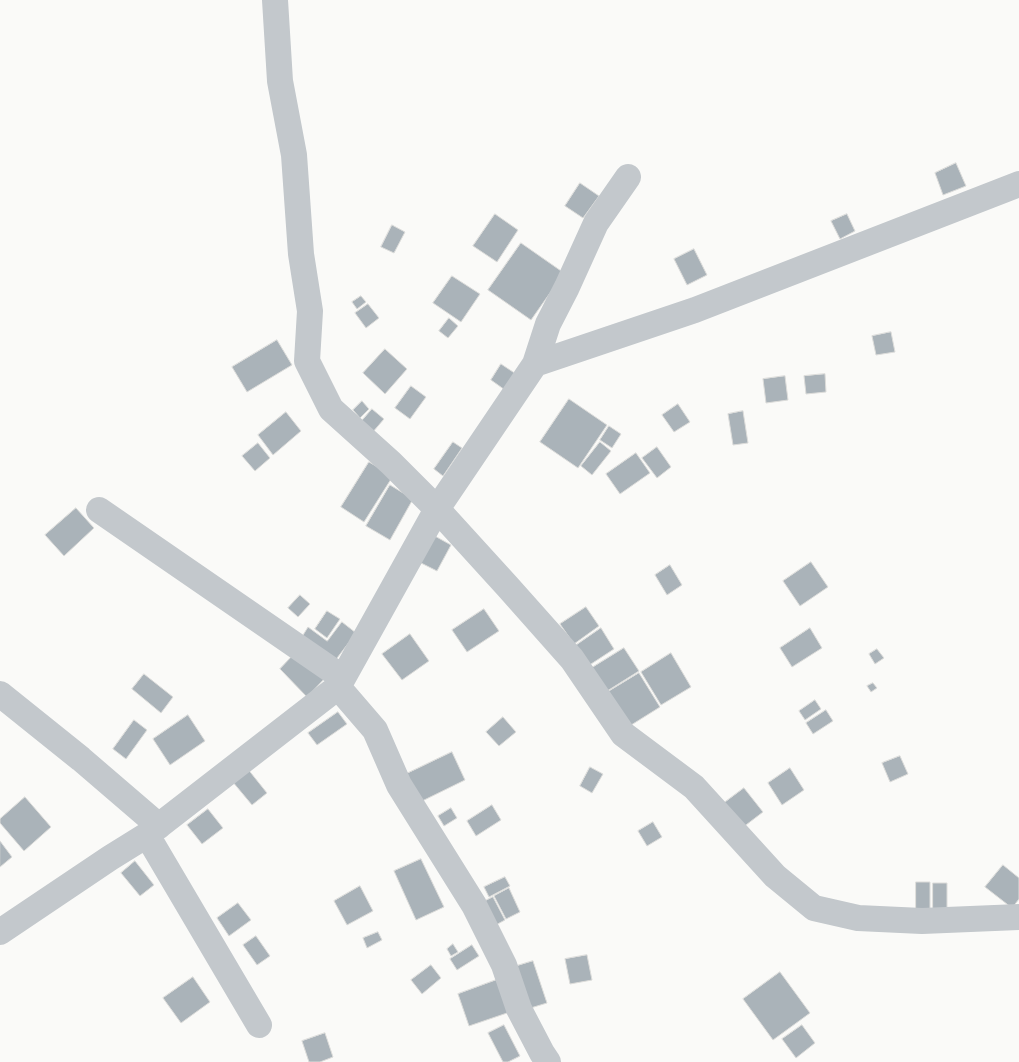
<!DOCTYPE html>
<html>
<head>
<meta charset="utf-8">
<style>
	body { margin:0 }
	canvas { display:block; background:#fafaf8 }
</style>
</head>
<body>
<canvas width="1019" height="1062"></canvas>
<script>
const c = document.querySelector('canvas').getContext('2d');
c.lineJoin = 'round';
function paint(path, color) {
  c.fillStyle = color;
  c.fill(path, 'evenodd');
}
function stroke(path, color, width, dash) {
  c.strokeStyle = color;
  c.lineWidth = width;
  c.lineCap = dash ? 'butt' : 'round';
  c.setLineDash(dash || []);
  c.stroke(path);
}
const building = new Path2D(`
	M956 163 966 186 943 195 935 173Z
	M580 183 599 196 583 218 565 206Z
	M495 214 518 230 497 262 473 246Z
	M847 214 855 231 840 239 831 221Z
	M392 225 405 232 394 253 381 247Z
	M521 243 564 273 531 320 488 290Z
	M694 249 707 275 687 285 674 259Z
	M452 276 480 294 461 322 433 303Z
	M361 296 366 302 357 309 352 302Z
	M368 304 379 318 366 328 355 313Z
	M449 318 458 326 448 338 439 331Z
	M891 332 895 352 876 355 872 336Z
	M277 340 292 365 247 392 232 367Z
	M385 349 407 369 385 394 363 373Z
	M501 364 516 374 505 390 491 380Z
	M825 374 826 392 806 394 804 376Z
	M785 376 788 400 766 403 763 379Z
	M411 386 426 397 410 419 395 408Z
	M569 399 607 425 578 468 540 442Z
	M362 401 369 409 360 418 353 410Z
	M678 404 690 422 674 432 662 415Z
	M372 409 384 419 372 433 360 423Z
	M743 411 748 443 733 445 728 414Z
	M286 412 301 431 273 455 258 435Z
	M609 426 621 434 612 448 600 440Z
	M453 442 462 448 443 476 434 469Z
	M600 442 611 451 592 475 581 466Z
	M258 443 270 458 255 471 242 456Z
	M657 447 671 467 657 478 642 458Z
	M636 453 650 473 620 494 606 474Z
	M369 462 393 476 364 522 341 507Z
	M390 485 413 499 390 540 366 526Z
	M76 508 94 528 64 556 45 535Z
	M433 535 451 545 437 571 419 562Z
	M811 562 828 587 800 606 783 581Z
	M670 565 682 585 667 595 655 575Z
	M300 595 310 604 298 617 288 608Z
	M586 607 599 626 574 644 560 624Z
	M484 609 499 631 467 652 452 630Z
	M327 611 340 619 327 638 315 629Z
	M342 622 356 633 331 666 300 640 308 627 327 641Z
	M601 628 614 649 588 666 575 646Z
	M810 628 822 648 792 667 780 648Z
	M410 634 429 661 402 680 382 654Z
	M624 648 639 671 604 693 590 669Z
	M299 649 327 676 307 697 280 669Z
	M877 649 884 658 875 664 869 654Z
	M671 653 691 687 661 705 641 672Z
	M639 673 660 707 628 727 606 693Z
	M144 674 173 697 161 713 132 689Z
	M873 683 877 688 871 692 867 686Z
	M815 700 821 709 805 720 799 711Z
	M826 710 833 721 813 734 806 723Z
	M338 712 347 724 317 745 308 733Z
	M188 715 205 741 170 765 153 739Z
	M503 717 516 732 499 746 486 732Z
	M134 720 147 730 126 759 113 749Z
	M452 752 465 780 416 804 402 776Z
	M900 756 908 774 890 782 882 763Z
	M590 767 603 774 592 793 580 786Z
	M247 768 267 793 252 805 232 781Z
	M790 768 804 790 782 805 768 783Z
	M744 788 763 812 742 828 724 803Z
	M25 797 51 827 24 851 0 823V819Z
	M492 805 501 820 476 836 467 821Z
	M451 808 457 818 444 826 438 816Z
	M208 809 223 828 202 844 187 825Z
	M653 822 662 837 647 846 638 831Z
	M0 841 12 857 0 867Z
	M421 859 444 907 416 920 394 871Z
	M135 861 154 885 140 896 121 873Z
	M1003 865 1019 878V899L1012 908 985 887Z
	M505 877 510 886 489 897 484 887Z
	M916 882H930V912H916Z
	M933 883H947V914H933Z
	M360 886 373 911 347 925 334 901Z
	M509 888 520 912 506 919 494 896Z
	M493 897 505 920 492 927 479 904Z
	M238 903 251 920 229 936 217 918Z
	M378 932 382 940 367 948 363 938Z
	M256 936 270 956 257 965 243 945Z
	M453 944 458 952 451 956 447 949Z
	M472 945 479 956 457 970 450 959Z
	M587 955 592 980 570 984 565 959Z
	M533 961 547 1003 524 1010 510 968Z
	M431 965 441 978 422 994 411 980Z
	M780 972 810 1013 773 1040 743 999Z
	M193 977 210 1002 181 1023 163 998Z
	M499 979 510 1012 469 1026 458 994Z
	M504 1025 520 1056 508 1062H503L488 1033Z
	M802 1025 815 1043 796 1058 782 1039Z
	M325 1033 333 1057 320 1062H309L302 1041Z`);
paint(building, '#aab3b9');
stroke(building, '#dcdcda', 1);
stroke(new Path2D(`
	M275 0 280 81 294 155 301 254 310 311 307 361 331 409 391 463 437 509 508 587 572 659 623 734 694 787 775 876 814 908 858 918 922 921 1019 917
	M535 364 548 324 567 287 596 223 628 177
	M99 510 343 678
	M338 687 375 730 399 785 474 905 504 965 519 1009 542 1053 548 1062
	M0 694 81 759 159 826
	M147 835 259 1025
	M0 932 110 858 147 835 338 687 437 509 535 364 695 310 1019 184`), '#c3c8cc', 26);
</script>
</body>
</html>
